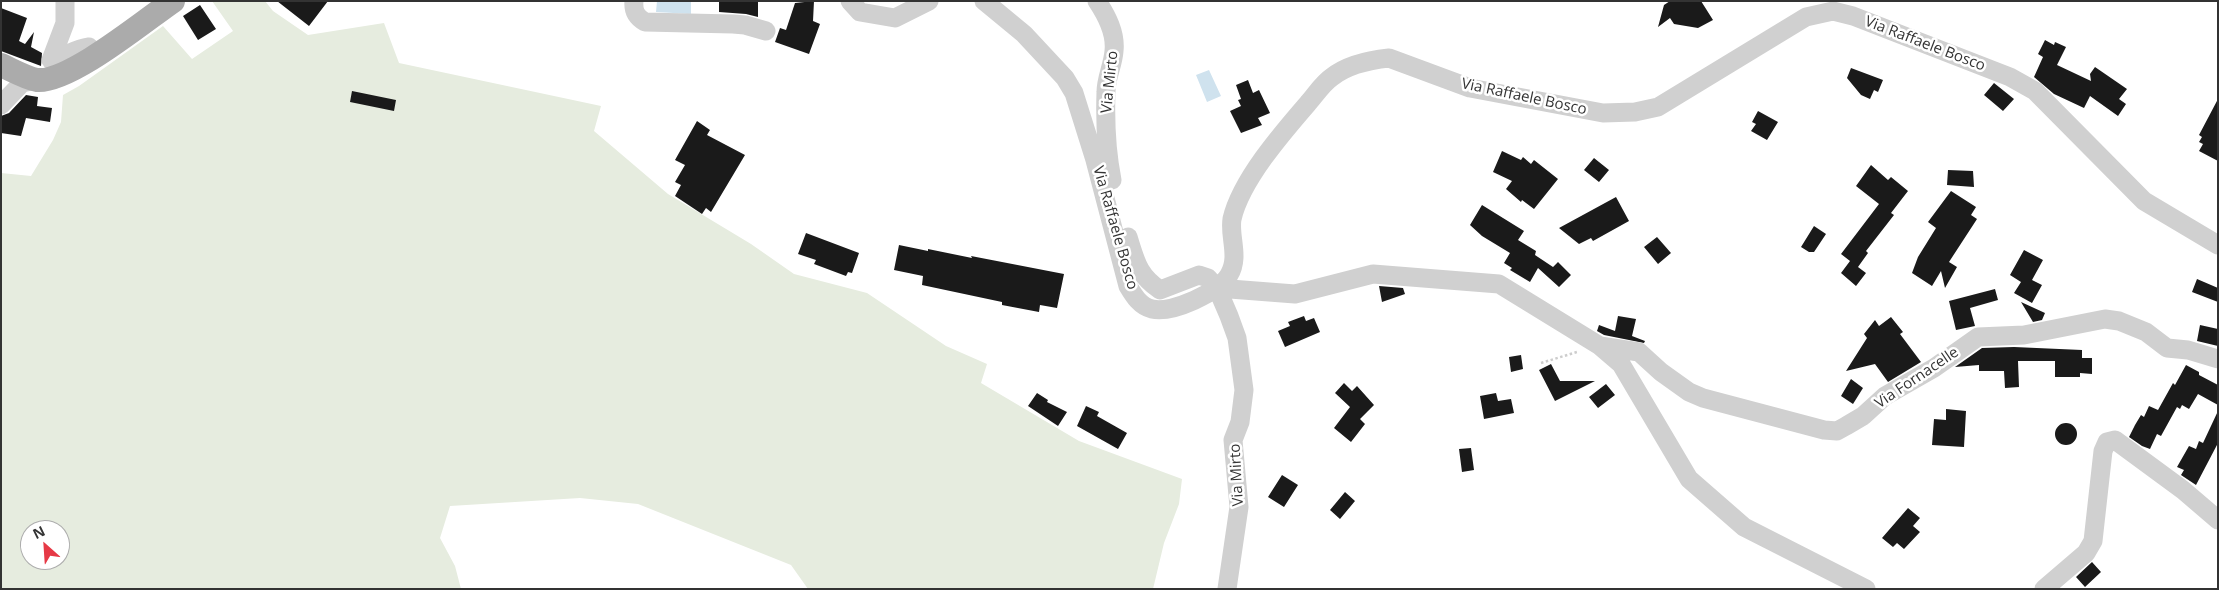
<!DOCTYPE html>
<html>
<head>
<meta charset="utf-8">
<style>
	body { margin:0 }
	#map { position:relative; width:2219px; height:590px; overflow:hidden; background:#fff; font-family:"Open Sans",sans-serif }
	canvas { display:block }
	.frame { position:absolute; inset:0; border:2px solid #333; pointer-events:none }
	.north { position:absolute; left:20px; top:520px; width:50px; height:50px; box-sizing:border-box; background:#fff; border:1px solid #adadad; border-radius:50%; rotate:334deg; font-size:14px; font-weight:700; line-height:20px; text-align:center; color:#333 }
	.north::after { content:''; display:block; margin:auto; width:18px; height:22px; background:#e63946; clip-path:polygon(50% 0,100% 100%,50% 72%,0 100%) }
</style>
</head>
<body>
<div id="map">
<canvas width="2219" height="590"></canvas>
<div class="frame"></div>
<div class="north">N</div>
</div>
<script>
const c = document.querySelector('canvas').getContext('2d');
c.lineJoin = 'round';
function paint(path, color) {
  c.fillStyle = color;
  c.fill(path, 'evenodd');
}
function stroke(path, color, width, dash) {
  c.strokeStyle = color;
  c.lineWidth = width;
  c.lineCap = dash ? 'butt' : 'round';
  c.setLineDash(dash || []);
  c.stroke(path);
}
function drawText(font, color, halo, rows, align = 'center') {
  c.font = font + ' "Open Sans",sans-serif';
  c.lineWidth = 5;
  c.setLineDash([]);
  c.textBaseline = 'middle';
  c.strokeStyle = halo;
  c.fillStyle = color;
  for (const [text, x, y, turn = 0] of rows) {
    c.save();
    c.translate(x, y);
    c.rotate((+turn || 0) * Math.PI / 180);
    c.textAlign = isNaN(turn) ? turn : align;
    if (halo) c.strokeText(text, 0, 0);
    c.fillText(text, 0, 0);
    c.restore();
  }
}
paint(new Path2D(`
	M212 1H265L273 11 308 35 384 23 399 63 601 106 594 131 668 194 751 244 794 274 867 293 946 346 987 364 981 383 1079 441 1182 479 1179 504 1164 543 1153 589H808L791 565 638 504 580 498 450 506 440 538 455 566 461 589H1V173L31 176 53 140 61 122 63 95 79 86 163 26 192 59 233 31ZM30 530H60V560H30Z`), '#e6ecdf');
paint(new Path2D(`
	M657 1H691V14L656 12Z
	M1209 70 1221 96 1207 102 1196 75Z`), '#cfe2ee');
paint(new Path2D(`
	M277 1H328L309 26Z
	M728 1H758V17L746 14 719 12V2Z
	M814 1 813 21 820 24 809 54 775 42 780 28 786 30 795 3Z
	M1670 1H1701L1713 20 1698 28 1674 24 1670 18 1658 27 1664 5Z
	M200 5 216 29 198 40 183 16Z
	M1 8 27 18 19 41 25 44 34 32 31 47 42 53 41 66 1 51Z
	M2045 40 2054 45 2055 42 2066 47 2057 65 2091 81 2090 74 2095 67 2127 89 2119 99 2126 104 2118 116 2090 96 2084 108 2054 94 2034 77 2043 57 2038 54Z
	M1851 68 1883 80 1878 92 1874 90 1870 99 1861 95 1847 78Z
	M1248 80 1253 93 1259 90 1270 113 1258 118 1262 125 1241 133 1230 111 1241 106 1238 100 1241 99 1236 85Z
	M1994 83 2014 99 2003 111 1984 95Z
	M352 91 396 100 394 111 350 102Z
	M26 95 38 97 37 106 52 108 50 122 26 118 21 136 1 133V116L9 113Z
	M2218 99V161L2199 151 2203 144 2199 142 2202 137 2199 135Z
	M1758 111 1778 122 1767 140 1751 131 1756 124 1752 122Z
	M697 121 710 130 707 135 745 155 711 212 706 208 702 214 675 196 681 185 675 182 685 165 675 160Z
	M1502 151 1521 160 1523 157 1531 164 1534 160 1558 179 1534 209 1522 200 1521 202 1506 189 1512 181 1493 172Z
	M1594 158 1609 170 1599 182 1584 170Z
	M1871 165 1888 180 1891 177 1908 191 1891 213 1894 215 1866 251 1868 253 1858 267 1866 273 1856 286 1841 273 1850 261 1841 254 1879 204 1856 186Z
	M1948 170 1973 171 1974 187 1947 185Z
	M1951 191 1976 207 1971 215 1977 219 1949 262 1957 267 1945 288 1941 271 1932 286 1912 273 1918 257 1936 228 1928 222Z
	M1616 197 1629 221 1593 241 1591 238 1579 244 1559 228Z
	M1482 205 1524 231 1518 240 1536 251 1535 255 1553 267 1558 262 1571 275 1559 287 1538 268 1530 282 1510 270 1512 268 1504 263 1510 253 1482 236 1470 225Z
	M1814 226 1826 234 1814 252H1809L1801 247Z
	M806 233 859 253 852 273 848 272 846 276 814 264 816 260 798 254Z
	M1657 237 1671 253 1658 264 1644 247Z
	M899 245 928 251V249L972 258 971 256 1064 274 1057 308 1040 305 1039 312 1002 305V302L922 285 923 276 894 270Z
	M2024 250 2043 260 2032 280 2042 285 2032 303 2014 293 2021 282 2010 275Z
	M2197 279 2218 288V302L2192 292Z
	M1379 286 1403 288 1405 294 1382 302Z
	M1995 289 1998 300 1970 308 1975 326 1956 330 1949 301Z
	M2021 302 2045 313 2042 320 2033 322Z
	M1304 316 1306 321 1314 318 1320 332 1285 347 1278 331 1290 326 1288 322Z
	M1618 316 1636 319 1632 336 1645 341 1644 343 1604 335 1597 331 1599 325 1615 331Z
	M1891 317 1903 332 1900 334 1921 362 1888 382 1875 364 1846 371 1867 338 1864 334 1875 320 1879 326Z
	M2200 325 2218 329V346L2197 341Z
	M2014 347 2082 350V358H2092V374L2080 373V377H2055V361H2018L2019 387 2005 388 2004 371H1979V365L1955 367 1982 348Z
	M1521 355 1523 369 1511 372 1509 357Z
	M1551 364 1560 381H1595L1555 401 1539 370Z
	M2186 365 2199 372V375L2218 385V405L2198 394 2189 409 2182 405 2180 409 2177 407 2161 436 2157 434 2150 449 2142 446 2129 437 2135 425 2141 415 2144 417 2149 406 2158 410 2173 383 2175 385Z
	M1851 379 1863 388 1853 404 1841 396Z
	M1344 383 1352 391 1357 386 1374 405 1360 419 1365 424 1351 442 1334 428 1350 407 1335 393Z
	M1606 384 1615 395 1598 408 1589 397Z
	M1037 393 1048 400 1047 402 1067 412 1058 426 1028 406Z
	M1496 393 1498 401 1511 399 1514 413 1484 419 1480 396Z
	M1086 406 1099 412 1097 416 1127 433 1118 449 1077 426Z
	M1946 409 1966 411 1964 447 1932 445 1934 419 1946 420Z
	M2218 411V443L2196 485 2181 475 2184 470 2177 467 2189 446 2196 449 2199 441 2203 443Z
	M2055 434a11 11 0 1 1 22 0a11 11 0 1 1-22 0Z
	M1471 448 1474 470 1462 472 1459 449Z
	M1282 475 1298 485 1284 507 1268 497Z
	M1345 492 1355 501 1340 519 1330 510Z
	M1908 508 1920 518 1913 526 1920 532 1904 549 1897 543 1893 547 1882 538Z
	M2092 562 2101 572 2085 587 2076 577Z`), '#1a1a1a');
stroke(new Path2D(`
	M1541 363 1577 352`), '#cdcdcd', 2.5, [2.5, 2.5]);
stroke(new Path2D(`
	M65 1V23L51 60C64 57 75 49 89 47L93 57
	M634 1C633 11 636 17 645 22L733 24 745 25 766 31
	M850 1 860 12 895 18 929 1
	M984 1 1024 34 1065 78 1074 93 1095 160 1128 286C1134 296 1140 306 1152 309 1172 314 1219 292 1229 275 1240 257 1229 237 1232 219 1241 180 1283 132 1309 102 1316 94 1323 83 1332 77 1347 65 1370 60 1389 58L1470 88 1603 113 1635 112 1658 107 1806 17 1833 11 1853 16 2010 77 2035 91 2144 201 2218 245
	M1097 1C1107 16 1116 33 1114 51 1113 65 1106 78 1106 92 1105 122 1106 150 1112 180
	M1 105 22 83 36 80
	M1128 237C1136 262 1138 275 1160 290L1199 275 1208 278 1217 288 1229 316 1237 338 1244 390 1240 422 1233 440 1239 507 1227 589
	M1217 288 1295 294 1373 274 1499 284 1600 346 1621 364 1689 479 1744 527 1866 589
	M1600 346 1639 352 1661 372 1689 392 1703 398 1824 430 1837 431 1846 426 1863 416 1885 396 1934 368 1978 337 2024 335 2105 319 2119 321 2146 332 2167 348 2188 350 2218 359
	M2044 589 2086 553 2093 541 2103 451 2107 442 2115 440 2183 490 2218 520`), '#d0d0d0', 19);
stroke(new Path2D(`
	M1 65C12 70 26 78 37 80 69 83 144 21 173 1`), '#ababab', 24);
drawText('15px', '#333', '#fff', [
	["Via Raffaele Bosco",1925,44,21],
	["Via Mirto",1110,82,-84],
	["Via Raffaele Bosco",1524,97,12],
	["Via Raffaele Bosco",1115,228,74],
	["Via Fornacelle",1917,378,-34],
	["Via Mirto",1237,475,-93]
]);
</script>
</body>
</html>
